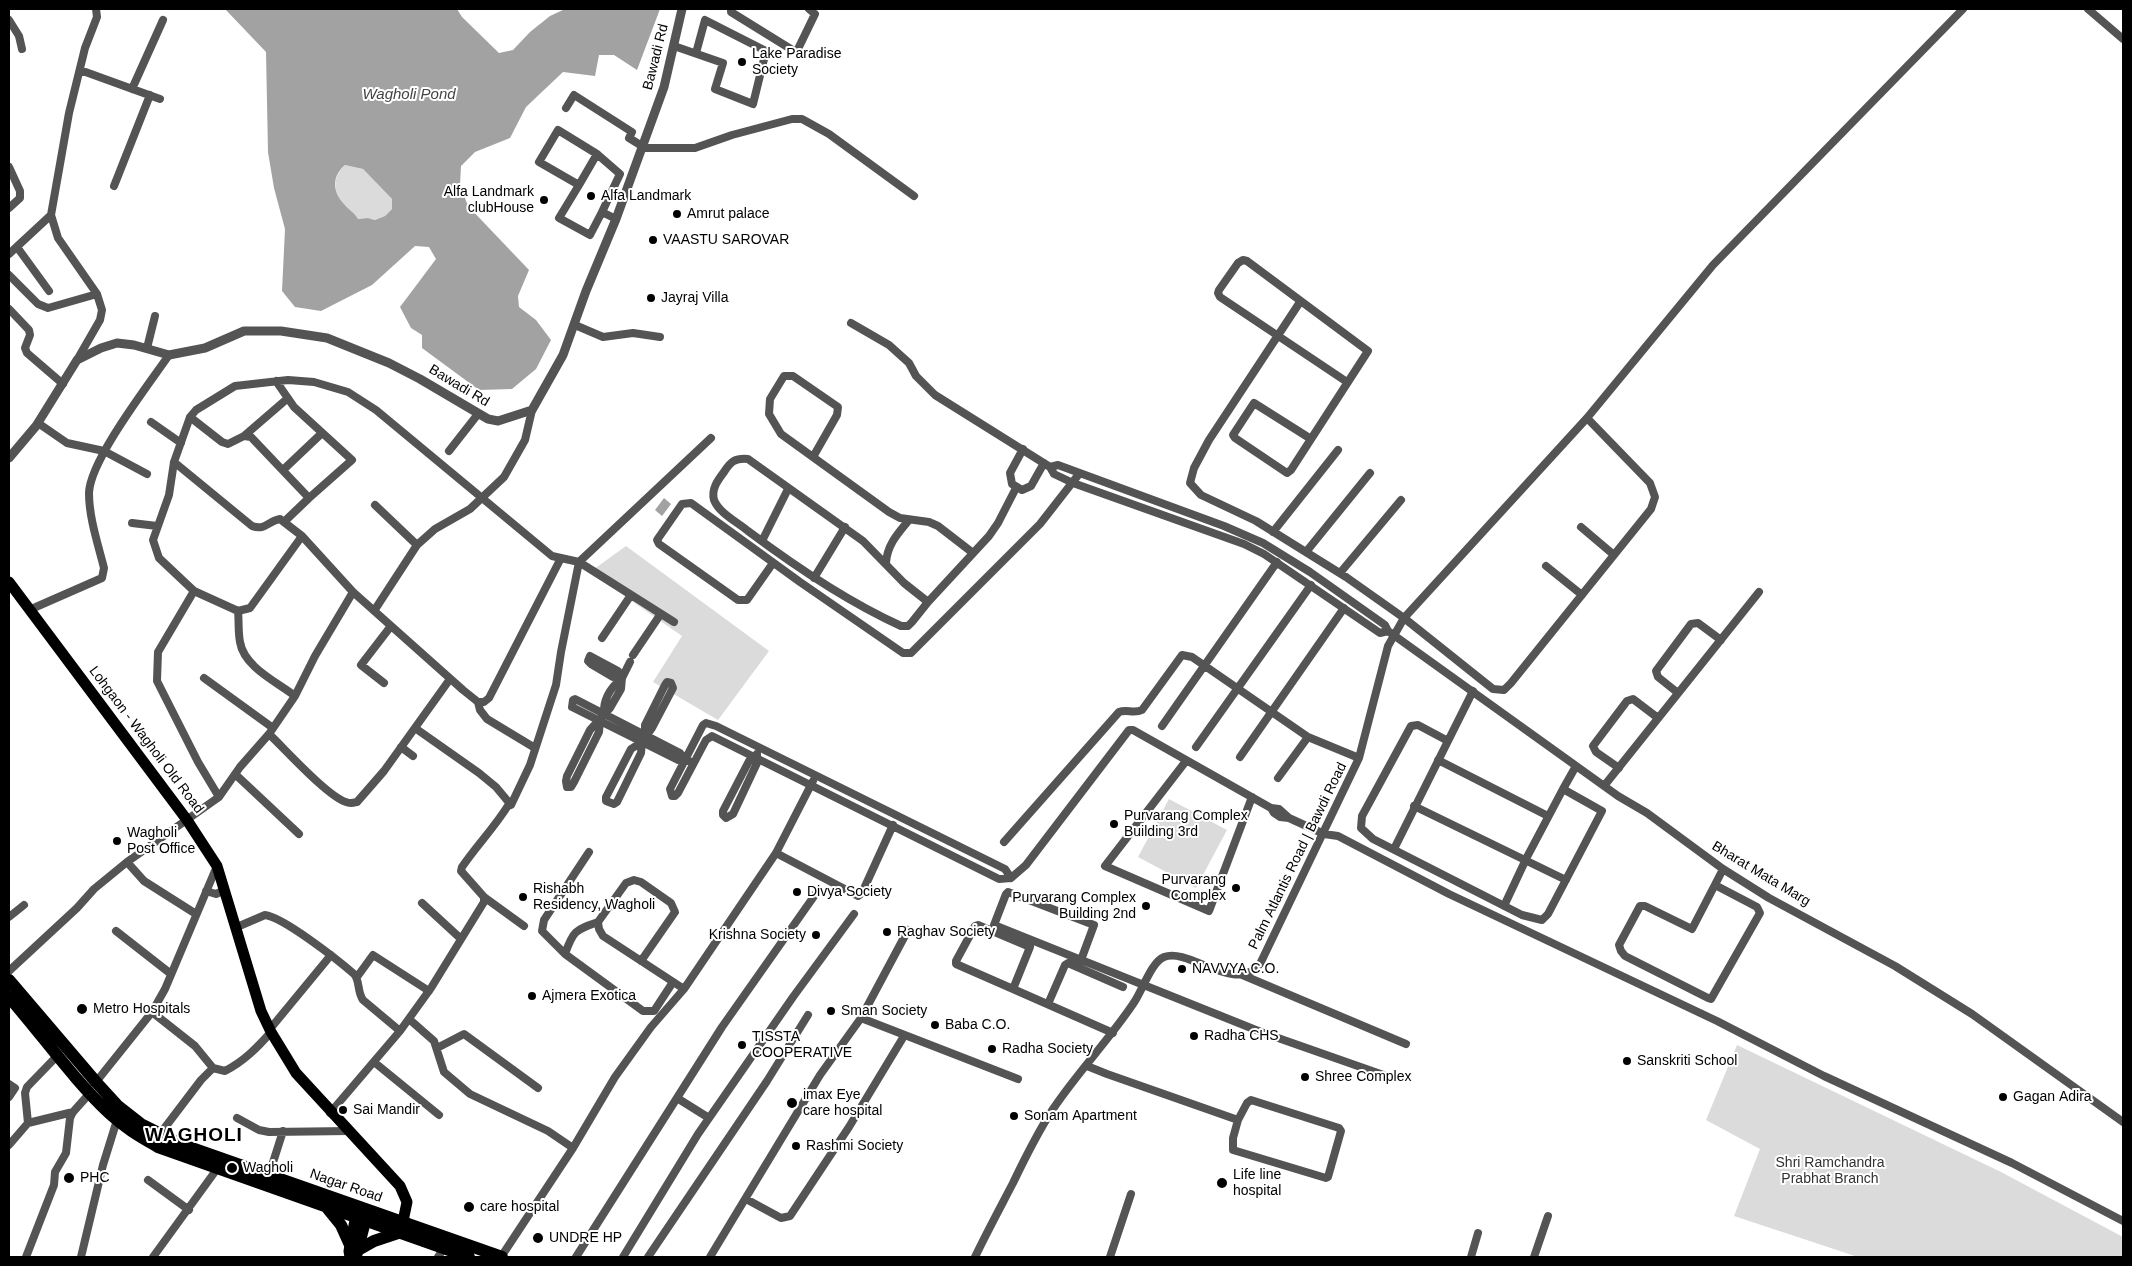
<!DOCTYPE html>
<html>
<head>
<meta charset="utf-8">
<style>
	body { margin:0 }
	#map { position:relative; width:2132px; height:1266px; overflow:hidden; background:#fff; font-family:Arial,sans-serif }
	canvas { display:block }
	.frame { position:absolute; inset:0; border:10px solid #000; pointer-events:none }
</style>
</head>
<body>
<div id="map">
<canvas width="2132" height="1266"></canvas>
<div class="frame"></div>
</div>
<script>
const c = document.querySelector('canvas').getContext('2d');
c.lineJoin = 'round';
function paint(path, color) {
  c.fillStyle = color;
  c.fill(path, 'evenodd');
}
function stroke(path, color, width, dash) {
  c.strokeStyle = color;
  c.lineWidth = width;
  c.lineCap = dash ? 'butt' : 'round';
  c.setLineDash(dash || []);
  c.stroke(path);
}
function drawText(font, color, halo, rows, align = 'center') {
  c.font = font + ' Arial,sans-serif';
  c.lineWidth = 4;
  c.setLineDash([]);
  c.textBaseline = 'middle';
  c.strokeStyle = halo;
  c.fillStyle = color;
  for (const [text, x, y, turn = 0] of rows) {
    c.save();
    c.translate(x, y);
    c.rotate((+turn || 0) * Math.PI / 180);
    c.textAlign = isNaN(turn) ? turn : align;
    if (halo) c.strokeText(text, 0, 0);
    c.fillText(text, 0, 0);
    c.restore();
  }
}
paint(new Path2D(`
	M345 165 363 169 392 199V209L385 216 375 220 369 218 358 219C354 212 349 210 344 204 332 191 333 176 345 165Z
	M626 546 769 651 718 720 653 682 682 636 590 572Z
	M1169 799 1227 830 1196 888 1138 857Z
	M1737 1045 2001 1172 2123 1237V1257H1858L1734 1216 1760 1149 1706 1120Z`), '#dbdbdb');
paint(new Path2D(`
	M225 9H457L462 17 499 53 513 50 530 32 550 16 565 9H660L637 70 614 55H599L595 76 563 72 526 107 510 138 475 152 461 166 460 185 468 206 529 270 518 296 519 307 536 320 551 340 536 369 512 389 479 390 422 348V335L411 328 400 307 436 259 429 247 415 246 372 285 321 311 295 307 282 291 285 229 274 188 268 152 266 52ZM345 165 363 169 392 199V209L385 216 375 220 368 218 358 219C354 212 349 210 344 204 332 191 332 176 345 165Z
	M664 498 671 504 662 516 655 510Z`), '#a2a2a2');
stroke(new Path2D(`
	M731 9V12L794 51 798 49 815 14 809 9
	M2088 9 2123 39
	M9 20 19 36 22 49
	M674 46 723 63 715 89 753 104 766 51 705 20 696 53
	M80 70 160 99
	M132 89 163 20
	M566 108 574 95 632 132 629 138 642 146
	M642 148H695L732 135 792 119H802L829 134 914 196
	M9 167 20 191V198L9 208
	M579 185 597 154
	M114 186 150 95
	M602 212 590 235 559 218 579 185 539 162 558 130 597 154 620 174 602 212 616 219
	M17 247 49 291
	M9 254 51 215
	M9 275 38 304 48 308 97 294
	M1300 302 1209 440 1194 468 1190 483 1201 495 1256 521 1346 577 1404 618 1493 689 1504 690 1511 683 1651 509 1655 497 1650 483 1587 418
	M9 309 29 330 30 335 25 348 27 353 63 384
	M851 323 889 345 909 363 916 376 935 395 1050 467 1054 474 1073 483 1244 544 1264 554 1380 633 1388 631
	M575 325 603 337 633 333 660 337
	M147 348 155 316
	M77 360 100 320 102 310 97 294 58 238 51 215 69 113 85 48 97 17 96 9
	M190 417 222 442 228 444 244 436 251 437 309 498 352 460 294 407 276 381
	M151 422 181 443
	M38 423 67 443 104 451 147 474
	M244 436 288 398
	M1311 439 1254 403 1233 435 1235 438 1287 473 1291 470 1368 351 1247 261 1243 260 1238 263 1219 290 1218 293 1220 297 1347 382
	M1023 449 1010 473 1012 484 1022 490 1031 486 1044 463
	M449 451 478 414
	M813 457 837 415 838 407 793 376H784L770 399 769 414 781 434 889 512 900 518 929 522 938 526 973 553
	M174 462 252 526C265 531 268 521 280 519L302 536
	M1050 467 1058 465 1224 526 1263 543 1310 572 1385 625 1388 631 1618 796 1647 813 1723 869 1769 898 1895 966 1972 1014 2123 1122
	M283 470 322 433
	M375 505 417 545
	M285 521 309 498
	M132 523 157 526
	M1581 527 1614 555
	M1273 532 1338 450
	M762 541 788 489
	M1306 552 1370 473
	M773 563 747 600H738L659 544 657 540 682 504 691 503 800 582 903 653H911L1040 524 1079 474
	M886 563C887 545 898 533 909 520
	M1546 566 1582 595
	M1340 573 1401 500
	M814 578 845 527
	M194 591 238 611 250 608 302 536 353 592 463 690 478 702H484L489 698 561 558
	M353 592 315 656 295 696 269 734 240 767 219 797 198 762 157 681 158 652 194 591 159 558 153 540 169 495 174 462 190 417 196 410 235 386 288 380 314 382 348 392 376 410 552 556 579 562 674 622
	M928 602 904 583 863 541 748 459C735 458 731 461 724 472 718 480 711 489 714 500 719 513 737 522 748 531 796 567 846 601 901 626H908L912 622 928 602 989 536 998 523 1016 488
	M29 610 102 578 104 568C98 544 89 518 89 493 90 460 149 384 169 355
	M238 611C239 621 238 632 240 642 244 667 277 682 295 696
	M374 611 417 545 435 529 470 509 504 477 525 440 532 410
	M602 638 631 595
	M633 655 660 615
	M590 656 618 671 622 678 613 677 591 664 588 661Z
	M204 678 273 728
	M622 678 630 662
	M384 683 361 665 391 626
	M1678 693 1658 677 1656 671 1691 624 1698 623 1721 640
	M478 702 480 710 487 719 535 748
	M600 721 599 732 574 782 571 787H567L566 781 567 776 590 730 610 708 621 689 622 678C610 688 603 699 604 714
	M706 723 716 726 1005 869 1011 878 999 879 712 736 706 740 678 793 675 796H672L670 789 703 725Z
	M1162 726 1277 562
	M415 728 479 773 496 787 511 805 530 765 556 685 561 652 579 562 711 438
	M269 734C285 749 327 796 346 802 350 804 353 803 357 802L384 771 450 679
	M1308 737 1359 758
	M1448 741 1418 725 1411 726 1362 816 1361 828 1373 839 1522 915 1542 920 1548 914 1602 811 1563 789 1576 766
	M642 742 631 749 606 797V801L614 804 617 802 641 753 642 742 652 728 673 688 671 683 667 682 665 685 645 725V735
	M401 747 413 756
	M1196 747 1311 585
	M756 757 749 761 723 811V815L726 818 733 814 757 763V754
	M1240 757 1344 608
	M685 760 680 753 575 699 573 700 572 707 678 760 689 761
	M1438 760 1548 816
	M1186 761 1105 866 1209 911 1252 797
	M1619 768 1596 752 1593 746 1627 701 1633 699 1658 718
	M235 774 299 834
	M1604 786 1759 592
	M1414 806 1566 880
	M1271 808 1274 813 1280 817 1289 818 1324 834 1338 836 1449 894 1717 1021 1824 1076 2012 1163 2123 1221
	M1004 842 1119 712C1127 709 1134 714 1142 710L1182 655 1192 657 1308 737 1278 778
	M1394 849 1473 691
	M776 853 858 896 862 893 893 825
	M127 862 144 881 196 914
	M1011 878 1026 865 1129 730H1133L1271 808 1279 809 1289 818
	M1715 885 1757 907 1760 913 1711 999 1708 998 1625 956 1621 951 1619 945 1640 906H1645L1692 929 1719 877 1723 869
	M206 891 216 894 225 890
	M484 897 524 926
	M422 903 460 938
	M1504 906 1527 857 1563 789
	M9 917 24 905
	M598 922C575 930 573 931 565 954L643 1011H654L673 982
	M237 927 265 915C283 917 338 960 354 974 360 980 357 992 363 1000L400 1031
	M116 931 171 974
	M565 954 542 931 544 920 589 852
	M1081 960 1094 925 1008 892 1006 894 994 925 1261 1032 1392 1078
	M641 961 675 912 671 903 641 882 634 880 626 883 598 922 599 929 603 936 684 989
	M9 971 77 908 94 889 127 862 219 797
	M1240 974 1406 1044
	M357 977 373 955 429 991
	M1013 989 956 964V961L975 926 978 925 1030 947 1013 989 1113 1033
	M1048 1004 1065 965 1068 963 1123 987
	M152 1012 195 1046 213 1068 201 1080 160 1134
	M861 1018 1018 1079
	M409 1019 434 1041 444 1072 470 1094 548 1131 573 1148
	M270 1029 331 955
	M437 1048 464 1034 538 1088
	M374 1062 439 1115
	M1087 1066 1107 1074 1238 1120 1247 1103 1251 1100 1339 1128 1341 1131 1328 1177 1326 1178 1233 1150V1138L1238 1120
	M213 1068 225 1071C244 1061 257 1048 271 1032
	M96 1082 152 1012 165 989 217 866
	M9 1084 15 1088 9 1097
	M677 1098 709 1118
	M330 1113 400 1031 431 988 484 902V897L461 871 462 867C477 845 495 827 509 804
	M237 1118 259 1130 269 1132 350 1131
	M28 1123 25 1093 27 1087 58 1055
	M9 1145 28 1123 73 1112
	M269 1175 283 1131
	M148 1180 189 1210
	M746 1199 781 1218 790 1216 849 1127 904 1036
	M26 1257 54 1185 55 1172 66 1153 70 1118 73 1112 90 1093
	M81 1257 103 1165 117 1120
	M153 1257 217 1169
	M438 1257 444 1248
	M501 1257 573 1148 615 1077 651 1027 684 989 776 853 813 781
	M576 1257 722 1027 817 892
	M623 1257 698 1134 793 997 854 914
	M648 1257 767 1081 808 1015
	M710 1257 820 1075 861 1018 908 930
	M975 1257C987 1232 1000 1208 1013 1183 1025 1158 1037 1133 1053 1109 1077 1073 1108 1041 1133 1004 1142 992 1151 962 1164 957 1190 947 1234 995 1260 964L1359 758 1388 646 1404 618 1587 418 1713 265 1963 9
	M1110 1257 1131 1194
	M1471 1257 1478 1233
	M1534 1257 1548 1216`), '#545454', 8);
stroke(new Path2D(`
	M9 458 36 426 77 360 101 348 117 343 134 345 169 355 205 348 244 331H281L327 338 389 363 420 379 488 419 498 421 532 410 563 355 586 291 616 219 664 87 682 9`), '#545454', 9);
stroke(new Path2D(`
	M9 582 187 820 217 866 261 1011 271 1032 296 1073 400 1186 407 1202 401 1231
	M357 1254 368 1212
	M350 1257 349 1251 357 1210`), '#000', 11);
stroke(new Path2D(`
	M9 980 96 1082 118 1106 141 1124 183 1145 502 1257
	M9 997C43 1036 73 1079 110 1114 125 1128 141 1137 158 1147L469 1257
	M328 1209 341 1225 350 1245
	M358 1250 374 1241 401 1232`), '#000', 12);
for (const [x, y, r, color] of [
	[742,62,5,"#000"],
	[591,196,5,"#000"],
	[544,200,5,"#000"],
	[677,214,5,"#000"],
	[653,240,5,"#000"],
	[651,298,5,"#000"],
	[1114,824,5,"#000"],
	[117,841,5,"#000"],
	[1236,888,5,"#000"],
	[797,892,5,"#000"],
	[523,897,5,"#000"],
	[1146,906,5,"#000"],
	[887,932,5,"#000"],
	[816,935,5,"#000"],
	[1182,969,5,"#000"],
	[532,996,5,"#000"],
	[82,1009,6,"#000"],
	[831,1011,5,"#000"],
	[935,1025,5,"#000"],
	[1194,1036,5,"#000"],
	[742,1045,5,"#000"],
	[992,1049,5,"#000"],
	[1627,1061,5,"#000"],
	[1305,1077,5,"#000"],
	[2003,1097,5,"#000"],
	[792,1103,6,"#000"],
	[343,1110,5,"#000"],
	[1014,1116,5,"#000"],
	[796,1146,5,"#000"],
	[232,1168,6,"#000"],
	[69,1178,6,"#000"],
	[1222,1183,6,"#000"],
	[469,1207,6,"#000"],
	[538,1238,6,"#000"]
]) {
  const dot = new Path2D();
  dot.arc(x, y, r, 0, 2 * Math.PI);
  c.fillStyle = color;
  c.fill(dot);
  stroke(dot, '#fff', 2);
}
drawText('14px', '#000', '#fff', [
	["Lake Paradise",752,54],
	["Society",752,70],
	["Alfa Landmark",534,192,"right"],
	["clubHouse",534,208,"right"],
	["Alfa Landmark",601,196],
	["Amrut palace",687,214],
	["VAASTU SAROVAR",663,240],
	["Jayraj Villa",661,298],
	["Purvarang Complex",1124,816],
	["Building 3rd",1124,832],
	["Wagholi",127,833],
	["Post Office",127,849],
	["Purvarang",1226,880,"right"],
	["Complex",1226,896,"right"],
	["Rishabh",533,889],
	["Residency, Wagholi",533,905],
	["Divya Society",807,892],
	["Purvarang Complex",1136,898,"right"],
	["Building 2nd",1136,914,"right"],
	["Raghav Society",897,932],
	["Krishna Society",806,935,"right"],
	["NAVVYA C.O.",1192,969],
	["Ajmera Exotica",542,996],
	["Metro Hospitals",93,1009],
	["Sman Society",841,1011],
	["Baba C.O.",945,1025],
	["Radha CHS",1204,1036],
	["TISSTA",752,1037],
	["COOPERATIVE",752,1053],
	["Radha Society",1002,1049],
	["Sanskriti School",1637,1061],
	["Shree Complex",1315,1077],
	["imax Eye",803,1095],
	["care hospital",803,1111],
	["Gagan Adira",2013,1097],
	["Sai Mandir",353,1110],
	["Sonam Apartment",1024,1116],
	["Rashmi Society",806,1146],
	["Wagholi",243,1168],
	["Life line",1233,1175],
	["hospital",1233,1191],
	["PHC",80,1178],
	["care hospital",480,1207],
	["UNDRE HP",549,1238]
], 'left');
drawText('14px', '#000', '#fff', [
	["Bawadi Rd",656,57,-76],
	["Bawadi Rd",459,386,31],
	["Lohgaon - Wagholi Old Road",146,740,53],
	["Palm Atlantis Road | Bawdi Road",1298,856,-64],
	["Bharat Mata Marg",1761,874,31],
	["Nagar Road",346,1186,19]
]);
drawText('14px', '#323232', '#fff', [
	["Shri Ramchandra",1830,1163],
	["Prabhat Branch",1830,1179]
]);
drawText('italic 15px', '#434343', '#fff', [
	["Wagholi Pond",409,95]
]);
c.letterSpacing = '1px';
drawText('bold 19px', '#000', '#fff', [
	["WAGHOLI",194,1136]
]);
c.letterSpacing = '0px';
</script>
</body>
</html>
